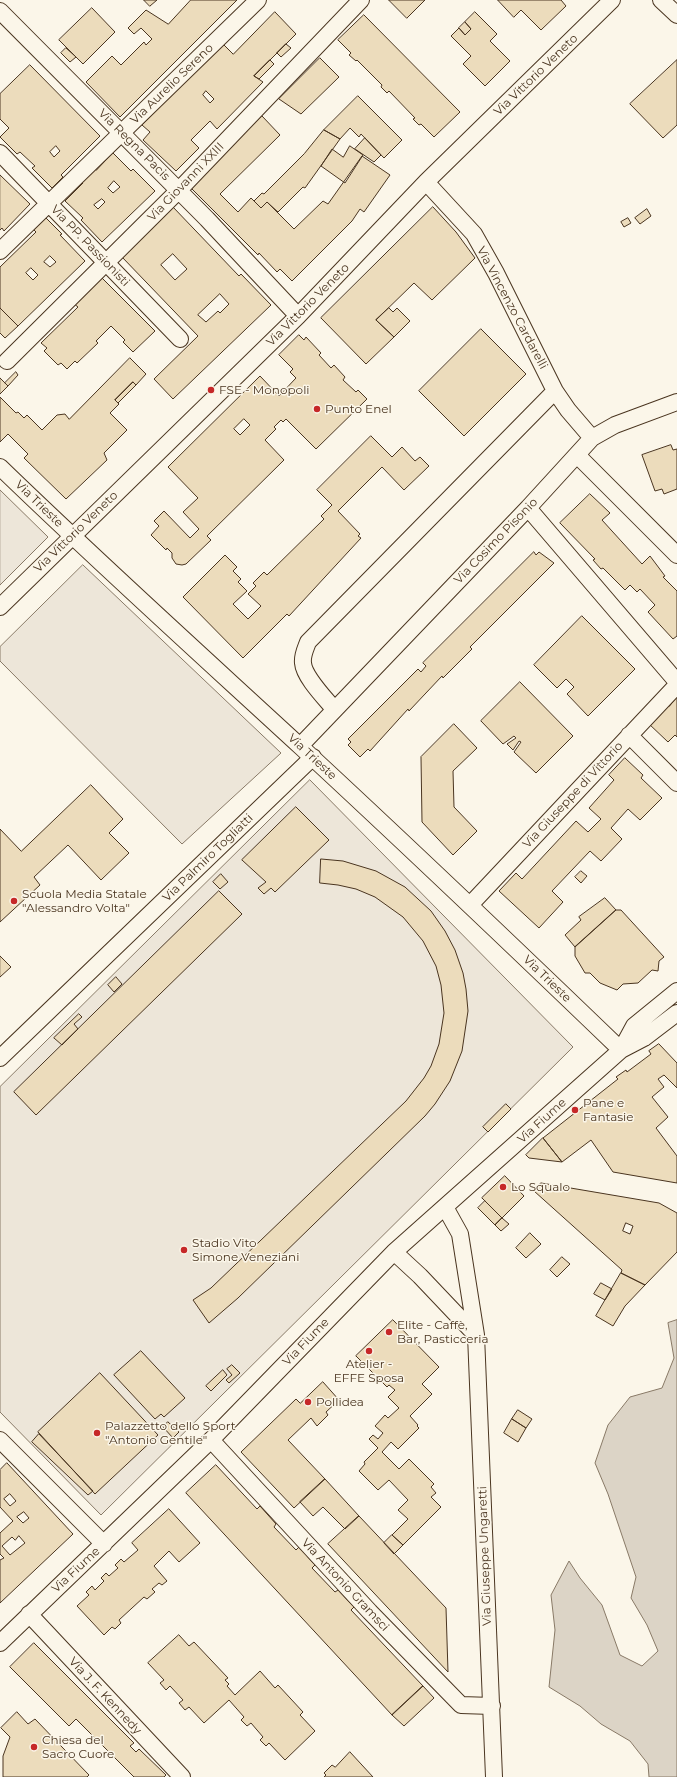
<!DOCTYPE html>
<html>
<head>
<meta charset="utf-8">
<style>
	body { margin:0 }
	canvas { display:block; background:#fbf6e9 }
</style>
</head>
<body>
<canvas width="677" height="1777"></canvas>
<script>
const c = document.querySelector('canvas').getContext('2d');
c.lineJoin = 'round';
function paint(path, color) {
  c.fillStyle = color;
  c.fill(path, 'evenodd');
}
function stroke(path, color, width, dash) {
  c.strokeStyle = color;
  c.lineWidth = width;
  c.lineCap = dash ? 'butt' : 'round';
  c.setLineDash(dash || []);
  c.stroke(path);
}
function drawText(font, color, halo, rows, align = 'center') {
  c.font = font + ' Montserrat,sans-serif';
  c.lineWidth = 3;
  c.setLineDash([]);
  c.textBaseline = 'middle';
  c.strokeStyle = halo;
  c.fillStyle = color;
  for (const [text, x, y, turn = 0] of rows) {
    c.save();
    c.translate(x, y);
    c.rotate((+turn || 0) * Math.PI / 180);
    c.textAlign = isNaN(turn) ? turn : align;
    if (halo) c.strokeText(text, 0, 0);
    c.fillText(text, 0, 0);
    c.restore();
  }
}
const green = new Path2D(`
	M0 490 48 537 0 585Z
	M83 565 281 753 182 844 0 661V647Z
	M310 780 573 1047 101 1515 0 1412V1087Z`);
paint(green, '#ede6d9');
stroke(green, '#887966', 1);
const water = new Path2D(`
	M677 1320V1777H649L648 1764 630 1741 601 1724 580 1706 549 1687 555 1630 551 1595 569 1561 580 1578 602 1605 620 1655 642 1666 658 1651 647 1625 631 1598 636 1577 608 1494 595 1463 608 1425 630 1397 662 1388 674 1358 668 1323Z`);
paint(water, '#dcd4c6');
stroke(water, '#887966', 1);
const building = new Path2D(`
	M144 0H157L150 6Z
	M191 0H237L120 117 86 82 112 56 121 65 144 42 146 45 152 39 141 28 134 34 128 28 146 10 168 24Z
	M389 0H425L407 18Z
	M498 0H561L566 6 541 30 521 10 514 17Z
	M92 8 115 32 83 64 59 40Z
	M275 12 296 34 254 76 263 82 217 129 210 121 191 140 199 148 176 171 143 140 150 132 142 125 223 44 233 54ZM206 91 214 99 210 103 203 95Z
	M475 12 497 34 490 41 510 61 485 86 463 64 471 56 451 36 459 28 465 35 471 29 465 22Z
	M364 15 460 112 434 137 421 124 419 125 413 119 415 118 389 91 387 93 381 87 382 85 357 60 356 61 349 55 351 53 338 40Z
	M465 22 471 29 465 35 459 28Z
	M286 44 291 48 281 57 277 53Z
	M66 48 76 57 70 62 61 53Z
	M320 58 339 77 301 114 279 99Z
	M270 60 274 64 259 79 254 76Z
	M677 60V125L663 138 630 104Z
	M30 65 100 136 61 175 63 177 52 188 32 168 35 166 20 152 17 154 0 137 9 128 0 119V94ZM56 146 60 151 54 157 50 152Z
	M358 96 402 140 384 158 361 134 359 137 350 128 340 139 324 130Z
	M262 116 280 135 220 194 238 212 251 198 261 208 267 202 294 229 323 201 328 204 362 156 390 175 364 212 360 209 352 221 292 281 280 269 277 272 259 253 258 255 190 187Z
	M324 130 340 139 305 188 303 187 278 212 267 202 261 208 254 201 262 193 264 194 304 154Z
	M365 138 381 155 374 162 355 149Z
	M350 146 363 155 345 183 321 166 332 149 343 157Z
	M113 153 131 171 133 169 155 191 102 242 81 220 83 218 65 201 83 183 81 181 94 168 96 170ZM114 181 120 187 113 193 108 188ZM102 199 105 202 98 209 94 205Z
	M0 175 30 204 4 231 2 228 0 230Z
	M172 206 239 276 241 274 271 305 173 399 154 379 198 336 121 256ZM173 254 187 269 175 280 161 265ZM220 294 229 304 220 313 218 311 206 322 198 315Z
	M433 207 456 232 475 258 432 300 414 283 376 320 394 337 366 364 321 318Z
	M647 209 651 216 640 224 635 218Z
	M46 218 62 234 60 235 85 261 18 326 0 308V267L36 232 34 230ZM50 256 56 262 50 267 44 262ZM31 268 38 275 33 280 26 273Z
	M628 218 631 223 624 227 621 222Z
	M100 276 155 331 133 352 123 342 125 340 111 326 96 341 98 343 77 363 75 361 67 369 61 363 58 365 44 351 47 348 41 343 78 307 73 303Z
	M0 308 18 326 5 338 0 333Z
	M389 308 393 312 397 308 410 321 394 337 376 320Z
	M481 329 526 374 464 436 419 391Z
	M299 335 304 340 306 337 321 353 319 355 331 368 334 365 345 377 343 380 356 392 358 390 367 399 316 449 286 419 283 422 281 420 274 427 276 429 265 440 284 460 207 536 211 540 186 564 182 565 176 564 172 558V553L167 548 166 550 151 535 159 526 154 521 164 511 190 538 199 529 183 512 198 498 168 467 260 376 279 396 296 378 290 372 293 369 279 355ZM244 419 250 425 240 435 234 429Z
	M130 358 146 374 136 385 133 382 115 400 119 404 110 413 127 430 104 453 107 460 66 499 24 458 28 454 8 434 0 442V397L16 413 18 412 24 418 27 415 42 430 57 415 65 414 69 419Z
	M16 372 18 375 8 386 5 383Z
	M0 378 8 386 0 394Z
	M133 382 136 385 118 403 115 400Z
	M371 436 392 457 402 447 415 461 420 457 429 466 404 490 382 467 338 511 360 534 358 536 361 538 289 616 287 614 243 658 183 597 225 555 237 567 233 571 241 579 238 582 247 591 233 604 248 619 261 606 248 594 256 586 253 583 264 572 267 575 324 519 321 516 332 505 317 490Z
	M671 445 673 450 677 449V489L664 494 662 489 655 491 642 455Z
	M590 494 610 513 602 520 642 564 650 556 665 576 663 577 677 591V636L673 639 648 612 655 605 640 589 637 592 630 585 625 590 603 568 601 569 593 560 595 559 560 523Z
	M534 552 536 555 539 552 554 563 470 647 472 649 443 678 442 676 409 711 408 709 370 751 368 749 360 757 348 745 351 742 348 739 418 669 421 672 426 666 423 663Z
	M582 616 635 669 588 716 567 694 574 687 566 679 557 688 534 665Z
	M520 682 573 736 536 773 514 752 521 742 519 741 513 750 507 744 516 738 514 736 503 744 481 721Z
	M677 697V737L675 735 668 742 648 723 665 702 669 706Z
	M454 724 477 748 453 771 454 807 477 831 453 855 422 822 421 757Z
	M625 758 643 775 641 778 662 798 640 820 628 809 611 828 622 839 601 861 590 851 552 891 563 902 539 928 499 891 516 873 522 879 576 821 588 832 601 819 589 808 614 780 609 775Z
	M91 785 123 819 109 833 129 853 101 880 68 845 34 877 40 885 0 922V829L21 851Z
	M296 807 329 840 275 892 271 888 264 894 258 888 266 882 242 860Z
	M321 859 343 861 376 871 405 887 431 911 445 931 455 950 463 973 466 989 468 1011 462 1051 450 1081 435 1104 425 1116 238 1298 209 1323 193 1300 211 1288 406 1101 424 1078 431 1066 439 1044 444 1013 441 985 436 966 423 941 403 917 375 897 356 889 338 885 320 883Z
	M581 871 587 876 581 883 575 877Z
	M221 874 228 882 220 889 213 882Z
	M219 891 242 914 36 1115 14 1092Z
	M605 898 616 910 575 947 565 935 581 920 579 917Z
	M616 910H621L664 957 659 961 658 971 652 970 638 983 623 984 617 990 600 983 590 973H585L575 956V947Z
	M0 956 11 967 0 977Z
	M116 977 122 984 114 992 108 985Z
	M79 1014 82 1017 74 1024 78 1029 62 1045 54 1038Z
	M659 1044 677 1063V1088L664 1075 658 1079 664 1087 652 1097 668 1117 656 1128 677 1156V1183L613 1172 591 1140 562 1162 543 1138 618 1079 616 1077 626 1070 627 1072 651 1054 649 1051Z
	M506 1104 511 1109 488 1132 483 1127Z
	M543 1138 562 1162 529 1158 526 1155Z
	M505 1176 524 1196 502 1218 482 1198Z
	M541 1183 659 1203 677 1213V1252L645 1285 621 1273 622 1270 534 1191ZM626 1223 633 1226 630 1234 623 1231Z
	M485 1201 502 1218 495 1225 478 1208Z
	M502 1218 509 1224 501 1231 495 1225Z
	M530 1233 541 1244 526 1258 516 1248Z
	M562 1257 570 1264 557 1277 550 1270Z
	M621 1273 645 1285 625 1306 613 1326 596 1316Z
	M601 1283 612 1289 605 1300 594 1294Z
	M393 1320 439 1367 422 1384 432 1394 410 1416 418 1425 417 1426 419 1428 398 1449 391 1442 382 1452 399 1469 409 1459 434 1484 431 1487 436 1493 431 1497 441 1507 403 1545 392 1535 408 1519 398 1510 408 1500 389 1480 378 1490 359 1471 365 1464 364 1462 378 1448 369 1439 373 1435 378 1439 383 1433 375 1426 385 1415 388 1418 399 1408 388 1397 395 1390 389 1385 387 1387 356 1356Z
	M141 1351 185 1398 164 1417 161 1414 155 1419 114 1375Z
	M232 1365 240 1373 229 1383 226 1380 232 1375 227 1369Z
	M223 1370 227 1375 211 1391 206 1386Z
	M100 1373 158 1435 95 1494 38 1432Z
	M323 1382 339 1400 326 1412 328 1415 317 1426 311 1418 288 1440 325 1479 294 1508 241 1452 296 1399 300 1403Z
	M518 1410 532 1419 526 1428 512 1419Z
	M512 1419 526 1428 518 1442 504 1433Z
	M168 1422 179 1432 173 1438 163 1427Z
	M39 1434 93 1491 88 1495 32 1442Z
	M7 1463 73 1534 0 1603V1560L4 1558 0 1554V1533L13 1521 0 1507V1470ZM10 1494 16 1501 10 1506 4 1499ZM24 1512 29 1518 23 1523 17 1517ZM19 1536 25 1543 10 1555 2 1546 12 1537 15 1540Z
	M216 1465 257 1509 260 1506 276 1524 274 1527 296 1550 299 1547 315 1565 312 1568 335 1592 338 1590 354 1607 351 1610 423 1686 392 1715 186 1493Z
	M325 1479 359 1516 345 1529 323 1507 313 1516 300 1502Z
	M169 1509 200 1543 179 1562 169 1551 154 1566 167 1581 162 1585 159 1583 152 1589 155 1592 147 1599 144 1597 119 1620 121 1623 115 1629 112 1627 104 1635 77 1606 89 1595 86 1592 92 1586 95 1590 104 1581 101 1578 106 1573 109 1576 118 1568 115 1565 121 1559 124 1562 138 1550 132 1543Z
	M359 1516 446 1608 448 1672 328 1544Z
	M392 1535 403 1545 394 1554 384 1543Z
	M179 1635 189 1646 194 1642 228 1678 225 1680 229 1684 227 1686 235 1695 260 1671 275 1688 278 1685 303 1712 300 1715 315 1731 285 1760 269 1743 266 1746 260 1740 263 1737 251 1723 247 1726 241 1720 244 1717 229 1700 204 1723 189 1707 185 1710 179 1703 183 1700 170 1686 166 1690 160 1683 164 1680 148 1663Z
	M34 1643 134 1743 130 1746 136 1752 139 1749 166 1775 164 1777H134L76 1719 69 1726 10 1667Z
	M423 1686 434 1698 404 1726 392 1715Z
	M17 1712 28 1724 35 1719 89 1775 87 1777H3V1756L10 1737 1 1728Z
	M350 1752 373 1777H324L326 1775 324 1773 332 1765 335 1767Z`);
paint(building, '#ecdcbc');
stroke(building, '#4a3520', 1);
const street = new Path2D(`
	M661 0 677 15
	M0 11 207 219 298 316
	M0 153 180 339
	M426 182 474 234 496 273 555 391 568 410 592 438
	M0 251 258 0
	M7 361 179 190 361 0
	M577 455 677 555
	M0 467C98 562 200 654 301 747 409 847 515 948 621 1050
	M528 508 677 682
	M0 607 298 316 426 182 612 0
	M334 709C325 698 304 677 303 663 302 655 306 648 308 642L555 391
	M629 735 677 783
	M300 746 528 508 592 438 615 425 677 402
	M470 905 677 685
	M621 1050 634 1026 677 991
	M0 1058 313 757
	M445 1207 460 1234 476 1335 494 1777
	M394 1252 420 1276 476 1335
	M0 1440 104 1544
	M211 1440 370 1612 461 1705 492 1706
	M29 1614 182 1777
	M0 1643 211 1440 394 1252 621 1050 644 1038 677 1013`);
stroke(street, '#4a3520', 18);
stroke(street, '#fbf6e9', 16);
for (const [x, y, r, color] of [
	[211,390,4,"#c62828"],
	[317,409,4,"#c62828"],
	[14,901,4,"#c62828"],
	[575,1110,4,"#c62828"],
	[503,1187,4,"#c62828"],
	[184,1250,4,"#c62828"],
	[389,1332,4,"#c62828"],
	[369,1351,4,"#c62828"],
	[308,1402,4,"#c62828"],
	[97,1433,4,"#c62828"],
	[34,1747,4,"#c62828"]
]) {
  const dot = new Path2D();
  dot.arc(x, y, r, 0, 2 * Math.PI);
  c.fillStyle = color;
  c.fill(dot);
  stroke(dot, '#fbf6e9', 1.5);
}
drawText('12px', '#4a3520', '#fbf6e9', [
	["Via Vittorio Veneto",536,75,-44],
	["Via Aurelio Sereno",172,84,-44],
	["Via Regna Pacis",134,145,45],
	["Via Giovanni XXIII",186,182,-46],
	["Via PP. Passionisti",90,246,46],
	["Via Vittorio Veneto",308,305,-45],
	["Via Vincenzo Cardarelli",512,308,62],
	["Via Trieste",39,504,44],
	["Via Vittorio Veneto",76,532,-44],
	["Via Cosimo Pisonio",496,541,-46],
	["Via Trieste",312,757,43],
	["Via Giuseppe di Vittorio",573,795,-47],
	["Via Palmiro Togliatti",208,858,-44],
	["Via Trieste",547,979,44],
	["Via Fiume",542,1121,-42],
	["Via Fiume",306,1342,-46],
	["Via Giuseppe Ungaretti",485,1556,-92],
	["Via Fiume",76,1570,-43],
	["Via Antonio Gramsci",345,1585,47],
	["Via J. F. Kennedy",105,1696,47]
]);
drawText('12px', '#4a3520', '#fbf6e9', [
	["FSE - Monopoli",219,390],
	["Punto Enel",325,409],
	["Scuola Media Statale",22,894],
	["\"Alessandro Volta\"",22,908],
	["Pane e",583,1103],
	["Fantasie",583,1117],
	["Lo Squalo",511,1187],
	["Stadio Vito",192,1243],
	["Simone Veneziani",192,1257],
	["Elite - Caffè,",397,1325],
	["Bar, Pasticceria",397,1339],
	["Atelier -",369,1364,"center"],
	["EFFE Sposa",369,1378,"center"],
	["Pollidea",316,1402],
	["Palazzetto dello Sport",105,1426],
	["\"Antonio Gentile\"",105,1440],
	["Chiesa del",42,1740],
	["Sacro Cuore",42,1754]
], 'left');
</script>
</body>
</html>
